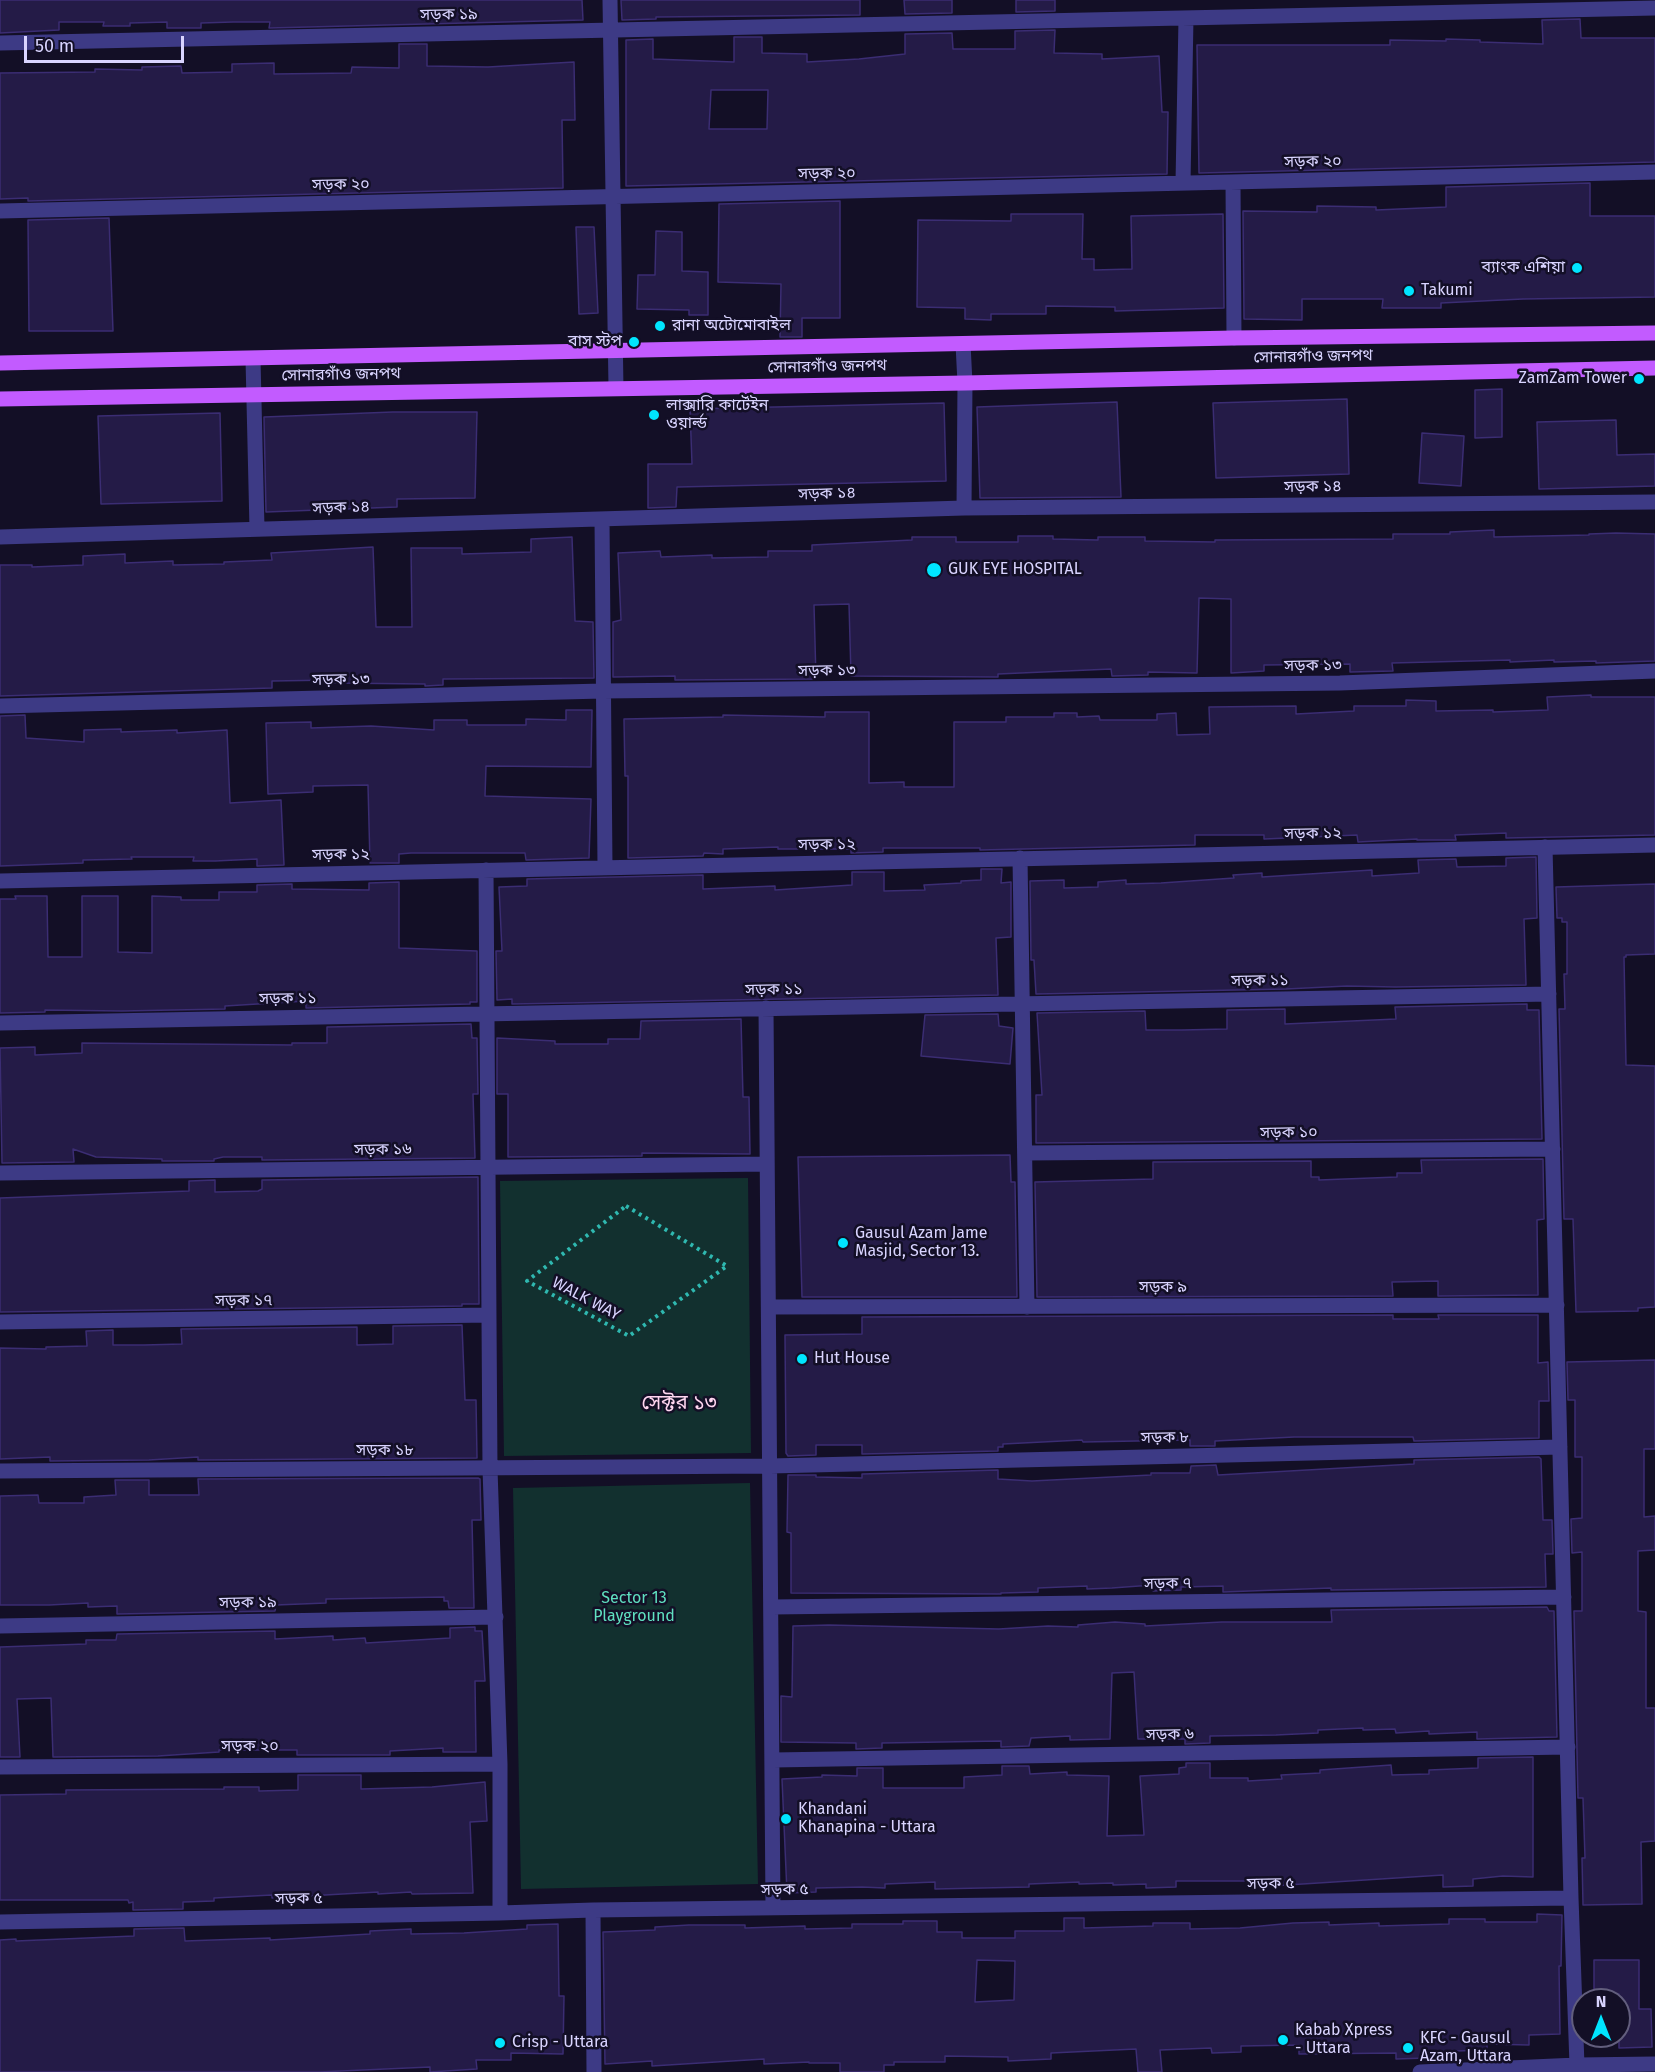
<!DOCTYPE html>
<html>
<head>
<meta charset="utf-8">
<style>
	body { margin:0 }
	#map { position:relative; width:1655px; height:2072px; overflow:hidden; background:#130f26; font-family:"Fira Sans",sans-serif }
	canvas { display:block }
	.north { position:absolute; left:1571px; top:1988px; width:60px; height:60px; box-sizing:border-box; background:#130f26; border:2px solid #625e7d; border-radius:50%; rotate:0deg; font-size:16px; font-weight:700; line-height:24px; text-align:center; color:#d9d4ff }
	.north::after { content:''; display:block; margin:auto; width:21px; height:27px; background:#00e5ff; clip-path:polygon(50% 0,100% 100%,50% 72%,0 100%) }
	.scale { position:absolute; left:24px; top:36px; width:160px; height:27px; box-sizing:border-box; border:3px solid #d9d4ff; border-top:0; padding-left:8px; font-size:18px; line-height:21px; white-space:nowrap; color:#d9d4ff; -webkit-text-stroke:4px #130f26; paint-order:stroke }
</style>
</head>
<body>
<div id="map">
<canvas width="1655" height="2072"></canvas>
<div class="north">N</div>
<div class="scale">50 m</div>
</div>
<script>
const c = document.querySelector('canvas').getContext('2d');
c.lineJoin = 'round';
function paint(path, color) {
  c.fillStyle = color;
  c.fill(path, 'evenodd');
}
function stroke(path, color, width, dash) {
  c.strokeStyle = color;
  c.lineWidth = width;
  c.lineCap = dash ? 'butt' : 'round';
  c.setLineDash(dash || []);
  c.stroke(path);
}
function drawText(font, color, halo, rows, align = 'center') {
  c.font = font + ' "Fira Sans","Noto Sans Bengali",sans-serif';
  c.lineWidth = 5;
  c.setLineDash([]);
  c.textBaseline = 'middle';
  c.strokeStyle = halo;
  c.fillStyle = color;
  for (const [text, x, y, turn = 0] of rows) {
    c.save();
    c.translate(x, y);
    c.rotate((+turn || 0) * Math.PI / 180);
    c.textAlign = isNaN(turn) ? turn : align;
    if (halo) c.strokeText(text, 0, 0);
    c.fillText(text, 0, 0);
    c.restore();
  }
}
paint(new Path2D(`
	M748 1178 751 1453 504 1456 500 1181Z
	M750 1483 758 1884 521 1889 513 1488Z`), '#12302f');
const building = new Path2D(`
	M0 0H582L583 20 269 28 270 22H233L201 23V28H167V22L130 23V26H103L104 22H59V30L0 33Z
	M621 0H860V15L656 17V19L622 20Z
	M904 0H952V13L905 14Z
	M1016 0H1055V11L1016 12Z
	M1580 19 1581 38H1655V162L1199 173 1197 45H1390V40L1446 41V39L1480 40V42L1543 44 1542 20Z
	M1055 30 1054 53 1102 54V59L1159 56 1162 112H1168L1167 174 626 186V40L653 39V59L734 62V37H762V53L807 54V62L859 59 905 54V34L952 33 953 49H1015V31ZM711 90H768L767 129H709Z
	M399 44H427V66L488 67 574 62 575 120H562L563 188 28 201V198L0 199V73L95 72V69L142 70V67L181 66 182 73 232 72V64L274 63V74L351 73 352 67 399 68Z
	M1590 183V216H1655V297L1523 299 1441 303V308H1382L1383 299H1302V320L1244 319 1243 211 1317 212V206L1376 207V210L1446 207V187Z
	M840 201V318H802V337H780L781 284 718 282 719 204Z
	M1011 214H1083L1082 259H1094V270L1132 269 1131 216 1223 214 1224 308 1115 311V307L1046 306V314H991V320L965 319V308L917 307 918 220 1011 221Z
	M109 218 113 331H29L28 220Z
	M576 227H594L598 313 579 314Z
	M656 231 682 232V271L708 272V315H689V310L637 309 638 275H655Z
	M1502 389V437L1475 438V390Z
	M1347 399 1349 474 1216 478 1213 403Z
	M1117 402 1121 497 980 498 977 407Z
	M944 403 946 481 677 487 676 507 648 508V464H692L690 409Z
	M393 412H477L475 498 397 499V507L266 512 264 417Z
	M220 413 222 501 101 504 98 416Z
	M1616 420 1617 455 1655 454V486L1539 489 1537 422Z
	M1422 433 1464 436 1461 486 1419 483Z
	M1494 530V537L1589 535V534L1616 533 1655 534V661L1596 663V661L1554 662V660L1510 662V660L1392 663 1393 671 1350 672V664L1264 665V671L1231 673V599L1199 598 1197 673 1148 672V675L1112 676 1111 669 998 674V677L851 676 849 604 814 605 816 679 675 680V676L613 677V622L621 620 618 553 660 551 661 557 712 555V558L768 557V551H812V545L912 540V537H956V542H1018V536H1053V539L1098 540V537H1145V541L1215 542V540L1393 539V534H1450V532Z
	M572 537 575 621 593 622 594 678 443 679V685L425 686V684L334 683V680L272 681V688L0 696V565H32V567L83 565V556L125 554V563L173 561V565L224 564V562L272 560 271 553 373 547 376 627H412L411 548H462V554L531 552V539Z
	M1591 695V697H1655V835L1506 838V833L1455 835 1456 840H1417V839L1358 842 1357 835 1264 839V835H1195V845L980 850V848H883V852L851 853V849H778V847L723 849V854L704 853 703 856 628 858V776H625L624 719 723 717V715L825 717V712H869V783L904 782V787H954V722H1006V717H1054V713H1077V717L1099 716 1100 720H1157V714L1176 713 1177 735 1210 734 1209 707 1296 706V714L1354 711V706H1406V700L1436 701V711L1493 710V712L1548 710 1547 697Z
	M566 710H592L591 767 486 766 485 796 591 799 589 858 526 860 525 853H411L399 854V863H370L368 785 313 786V792L268 794 266 723 311 722V728L371 726 434 730V720H467V725H526V719L566 720Z
	M25 715 26 738 84 742V730L121 729V732L177 730V733L227 730 230 803 281 800 284 865 257 866V859L215 861H193L194 857H131L132 859 83 860V863L0 866V716Z
	M1536 857 1537 918 1524 919 1526 985 1395 987 1347 986 1286 989 1036 994 1034 960H1031L1030 881 1064 880V888L1098 887V882L1126 880V884L1161 883 1234 878 1233 875 1262 873V877L1372 870V876L1419 873 1418 860 1456 859 1457 867 1506 866V858Z
	M981 869H1002L1001 883 1011 882V937L996 938 998 995 512 1004V999L497 1000 496 951H502L499 887 527 886V879L703 875V889L775 886V890L852 885V872H884V891L925 890 924 885 961 883V881L981 880Z
	M399 882V948L477 951V1002H470V1004L306 1008V1001L225 1006V1009L122 1011 45 1010V1012L0 1013V899H16L15 896H47L48 957H82V896H118V952L152 953V896L181 897V900H219V892H257V885L292 884V889L369 890V883Z
	M1655 884V954L1626 955V957H1624L1626 1065 1655 1066V1307L1638 1308V1311L1576 1312 1573 1219H1564L1559 1009H1565L1564 974H1567V922H1562V918H1557L1556 887Z
	M1527 1004V1010H1539L1542 1139 1036 1143V1095H1042L1037 1013 1145 1011 1146 1030H1182L1227 1029V1010L1285 1009V1024L1396 1019 1395 1007Z
	M998 1014 999 1026 1013 1028 1010 1064 921 1056 925 1015Z
	M741 1019 743 1097H749L750 1154 642 1153V1156L508 1157V1094H497V1038L555 1041V1044H608V1039H640L641 1021Z
	M471 1024 472 1038H477L478 1094H473L475 1158 262 1160V1157H223L214 1159V1161H162V1159L96 1157 73 1149 74 1162 2 1163 0 1048 35 1047V1055L82 1053V1043L292 1045V1043H327V1027Z
	M1010 1155 1011 1182H1015L1017 1297H802L798 1157Z
	M1543 1159 1544 1219 1537 1220 1538 1295 1438 1296V1281L1392 1282 1393 1296 1037 1297 1035 1182 1153 1179V1162L1311 1161V1177H1319V1180L1397 1177V1173H1422L1421 1160Z
	M478 1177 479 1304H462V1306L0 1312V1198L189 1191V1181L215 1180V1192L258 1191 262 1189V1180Z
	M1393 1315V1319H1439L1438 1315H1538V1363L1548 1362 1549 1401H1539V1438L1414 1441 1413 1437H1294L1215 1441V1446H1190V1440L1083 1442 1082 1440 1003 1444V1447H998V1451L862 1454V1445H816V1455L788 1456 786 1453 785 1335 862 1334V1317Z
	M462 1325 465 1400H476L477 1458 198 1460V1457L149 1460 50 1461V1457L0 1459V1348L46 1349V1347L87 1346 86 1331 113 1330V1345H144L182 1344 181 1329 357 1327V1345L393 1344V1326Z
	M1655 1360V1449H1644V1517L1655 1516V1550L1638 1551V1611L1646 1612V1708H1655V1841L1641 1842 1642 1904 1583 1905 1582 1858H1585L1583 1798H1578L1574 1611H1582V1552L1572 1553 1571 1519 1582 1518V1457H1575V1400H1568L1567 1362Z
	M1539 1457 1541 1459 1543 1520H1552L1553 1554H1545L1546 1587 1331 1590V1588L1223 1592V1586L1181 1587V1590L1153 1591V1585L1112 1588 1087 1589V1586L1038 1588V1592L1001 1593V1594L791 1593V1533L787 1532 788 1475H816V1477L862 1478V1474L998 1470V1479L1032 1481 1151 1475V1473H1190L1191 1466 1216 1465 1218 1475 1414 1464V1460Z
	M478 1478 480 1479 481 1520H472L474 1608H449L448 1601H444V1597L326 1599V1603L276 1605 275 1611 117 1614V1606L88 1607V1603L49 1605H0V1496L38 1495 39 1503H84V1497L116 1495 115 1480H149V1495H199L198 1479Z
	M1547 1607 1549 1611H1554L1557 1737 1477 1739V1732L1429 1734V1731L1396 1733 1395 1729 1363 1730V1728L1318 1730V1733L1276 1735 1210 1736V1743L1185 1744V1739H1138L1134 1672 1112 1673 1110 1739 1070 1740V1736L1031 1738 1029 1746 1001 1747V1741L882 1743V1748L856 1749V1743L781 1742V1696L792 1697 793 1626 829 1625 999 1629 1048 1626 1078 1627V1625L1115 1622 1145 1624V1626L1222 1622H1332L1331 1610Z
	M475 1627V1631H482L485 1681H475L476 1752H443V1748L390 1751V1755H297V1750H219V1752L158 1756 53 1757 51 1698 17 1699 20 1757H0V1647L86 1644V1640H116L117 1634 275 1631V1639L333 1636V1640L365 1638 366 1643 450 1638V1628Z
	M1533 1757V1877L1503 1876 1473 1879V1886L1443 1887V1875L1256 1887V1881H1176V1887L1146 1888V1884L1113 1885V1883L1079 1884V1882L1029 1884V1887L935 1889V1882L885 1884V1888L862 1887 816 1888V1892L787 1893 782 1779 822 1777V1775L857 1776V1768H883V1788H964V1777L1002 1775V1766H1029L1030 1774 1067 1772V1775L1109 1776 1107 1836 1144 1835 1140 1776 1179 1774V1768L1186 1767V1763H1210V1778H1248V1781L1282 1779 1281 1775 1320 1773V1770L1391 1765 1392 1775 1429 1774V1770L1478 1768V1758Z
	M298 1775H361V1789L432 1787 485 1782 487 1821 470 1822 473 1893 412 1894 411 1892 378 1894V1892L272 1898V1895L214 1898V1901L183 1902V1909L133 1910V1902L129 1903 128 1900H0V1795L66 1794V1790L224 1789V1787H259V1791L298 1790Z
	M1537 1914 1562 1915 1561 1966H1559L1560 2034 1529 2035V2045L1487 2044V2050L1425 2052 1426 2058 1396 2059V2053L1299 2054V2045L1241 2046V2052L1212 2053 1211 2048 1160 2050 1162 2072H1138L1136 2049 1051 2053V2059L1008 2061V2057L945 2056V2062H894V2065H884V2072H840V2063H809V2062L764 2064V2059L652 2066V2061L605 2064 603 1932 655 1930V1927L689 1925H745V1928L805 1926V1929L852 1928V1924H903V1921H937V1932H962V1938H1015V1931H1064V1918H1084V1928L1153 1926V1923H1190V1929L1240 1928 1293 1923 1329 1922V1925L1379 1923V1926L1449 1924V1919H1485V1922H1537ZM977 1960 1015 1961 1014 2000 975 2002Z
	M558 1924 559 1996H564L563 2054 511 2053V2060H476L477 2069 430 2072V2067L319 2072H0V1940L16 1939V1941L134 1936V1929L184 1928 185 1941 270 1938V1940L370 1934V1931L411 1929V1934L464 1933 527 1929V1925Z
	M1594 1960H1639V2009H1651L1652 2047 1619 2048V1994H1594Z`);
paint(building, '#241b47');
stroke(building, '#3b2d73', 1.5);
stroke(new Path2D(`
	M626 1206 727 1266 629 1336 527 1281Z`), '#2fb8b0', 4, [3, 4.5]);
stroke(new Path2D(`
	M610 0 616 388
	M0 43 1655 8
	M1233 182 1234 338
	M1183 183 1186 18
	M0 211 1655 172
	M963 344 965 383 964 508
	M253 359 257 529
	M602 519 605 867
	M0 537 964 508 1655 502
	M0 706 603 691 1340 683 1655 671
	M1545 847 1571 1898 1577 2065
	M1020 858 1027 1307
	M486 870 490 1469 500 1764V1913
	M0 881 1655 845
	M766 1008 773 1908
	M0 1023 1549 994
	M1025 1153 1553 1149
	M0 1173 767 1164
	M769 1307 1557 1305
	M0 1322 489 1315
	M0 1471 770 1466 1560 1447
	M772 1607 1564 1597
	M0 1626 496 1617
	M773 1760 1568 1747
	M0 1767 500 1764
	M593 1910 594 2072
	M0 1922 500 1913 593 1910 1571 1898
	M1420 2072 1577 2065 1655 2064`), '#3d3a85', 15);
stroke(new Path2D(`
	M0 363 1234 338 1655 333
	M0 399 965 383 1655 368`), '#c25bff', 15);
for (const [x, y, r, color] of [
	[1577,268,6,"#00e5ff"],
	[1409,291,6,"#00e5ff"],
	[660,326,6,"#00e5ff"],
	[634,342,6,"#00e5ff"],
	[1639,379,6,"#00e5ff"],
	[654,415,6,"#00e5ff"],
	[934,570,8,"#00e5ff"],
	[843,1243,6,"#00e5ff"],
	[802,1359,6,"#00e5ff"],
	[786,1819,6,"#00e5ff"],
	[1283,2040,6,"#00e5ff"],
	[500,2043,6,"#00e5ff"],
	[1408,2048,6,"#00e5ff"]
]) {
  const dot = new Path2D();
  dot.arc(x, y, r, 0, 2 * Math.PI);
  c.fillStyle = color;
  c.fill(dot);
  stroke(dot, '#130f26', 2);
}
drawText('16px', '#d9d4ff', '#130f26', [
	["সড়ক ১৯",449,15,-1],
	["সড়ক ২০",1313,162,-1],
	["সড়ক ২০",827,174,-1],
	["সড়ক ২০",341,185,-1],
	["সোনারগাঁও জনপথ",1313,357,-1],
	["সোনারগাঁও জনপথ",827,367,-1],
	["সোনারগাঁও জনপথ",341,375,-1],
	["সড়ক ১৪",1313,487,-1],
	["সড়ক ১৪",827,494,-2],
	["সড়ক ১৪",341,508,-2],
	["সড়ক ১৩",1313,666,-1],
	["সড়ক ১৩",827,671,-1],
	["সড়ক ১৩",341,680,-1],
	["সড়ক ১২",1313,834,-1],
	["সড়ক ১২",827,845,-1],
	["সড়ক ১২",341,855,-1],
	["সড়ক ১১",1260,981,-1],
	["সড়ক ১১",774,990,-1],
	["সড়ক ১১",288,999,-1],
	["সড়ক ১০",1289,1133,-1],
	["সড়ক ১৬",383,1150,-1],
	["সড়ক ৯",1163,1288],
	["WALK WAY",586,1299,28],
	["সড়ক ১৭",244,1301,-1],
	["সড়ক ৮",1165,1438,-1],
	["সড়ক ১৮",385,1451],
	["সড়ক ৭",1168,1584,-1],
	["সড়ক ১৯",248,1603,-1],
	["সড়ক ৬",1170,1735,-1],
	["সড়ক ২০",250,1747],
	["সড়ক ৫",1271,1884,-1],
	["সড়ক ৫",785,1890,-1],
	["সড়ক ৫",299,1899,-1]
]);
drawText('16px', '#d9d4ff', '#130f26', [
	["ব্যাংক এশিয়া",1565,268,"right"],
	["Takumi",1421,291],
	["রানা অটোমোবাইল",672,326],
	["বাস স্টপ",622,342,"right"],
	["ZamZam Tower",1627,379,"right"],
	["লাক্সারি কার্টেইন",666,406],
	["ওয়ার্ল্ড",666,424],
	["GUK EYE HOSPITAL",948,570],
	["Gausul Azam Jame",855,1234],
	["Masjid, Sector 13.",855,1252],
	["Hut House",814,1359],
	["Khandani",798,1810],
	["Khanapina - Uttara",798,1828],
	["Kabab Xpress",1295,2031],
	["- Uttara",1295,2049],
	["KFC - Gausul",1420,2039],
	["Azam, Uttara",1420,2057],
	["Crisp - Uttara",512,2043]
], 'left');
drawText('16px', '#5fe0c0', '#130f26', [
	["Sector 13",634,1599],
	["Playground",634,1617]
]);
drawText('20px', '#ffd6f0', '#130f26', [
	["সেক্টর ১৩",679,1403]
]);
</script>
</body>
</html>
